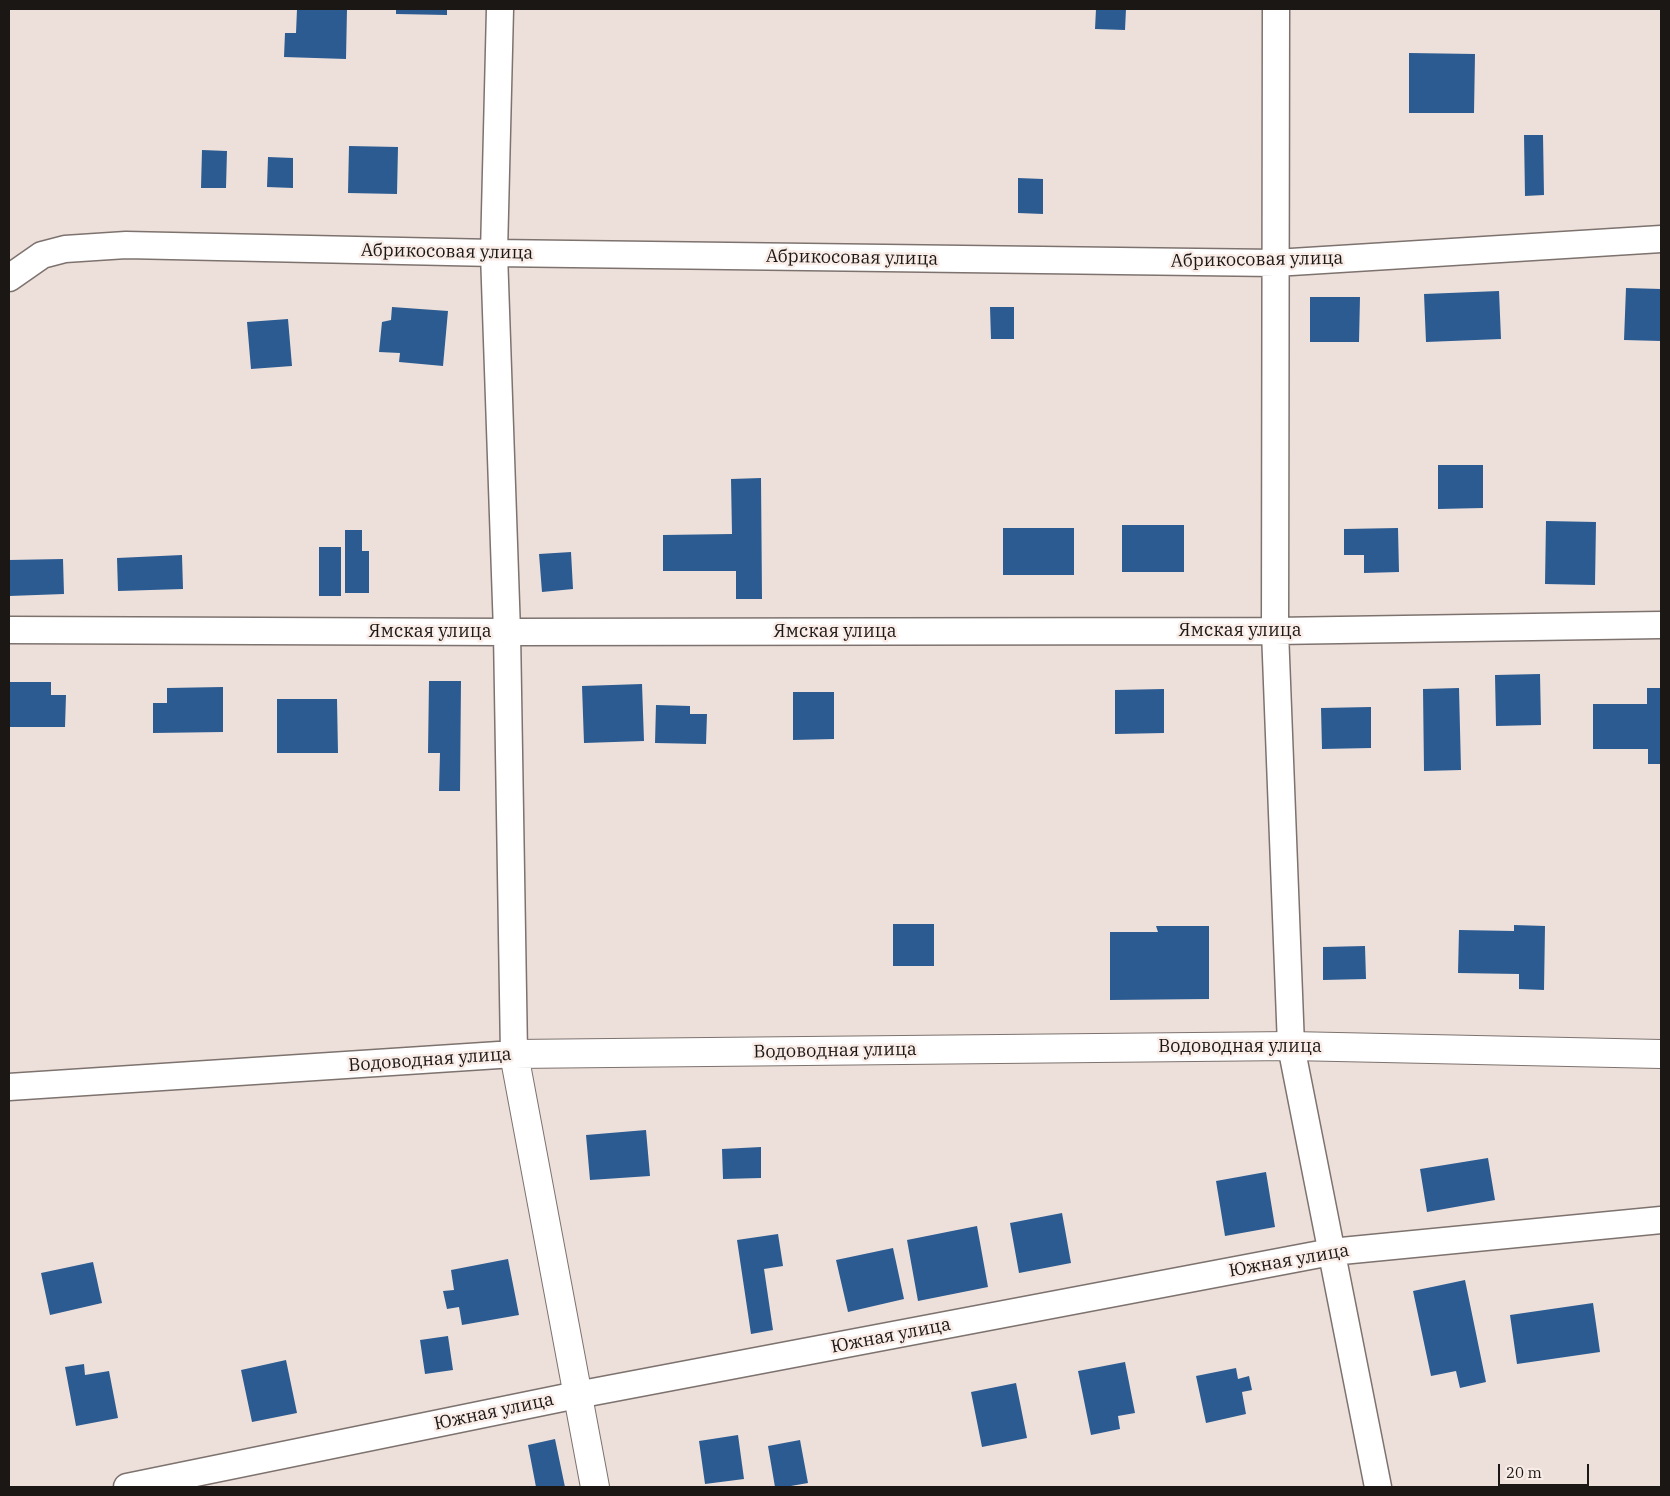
<!DOCTYPE html>
<html>
<head>
<meta charset="utf-8">
<style>
	body { margin:0 }
	#map { position:relative; width:1670px; height:1496px; overflow:hidden; background:#ede0db; font-family:"IBM Plex Serif",serif }
	canvas { display:block }
	.frame { position:absolute; inset:0; border:10px solid #1b1715; pointer-events:none }
	.scale { position:absolute; left:1498px; top:1464px; width:91px; height:22px; box-sizing:border-box; border:2px solid #1b1715; border-top:0; padding-left:6px; font-size:15px; line-height:18px; white-space:nowrap; color:#1b1715; -webkit-text-stroke:4px #faede8; paint-order:stroke }
</style>
</head>
<body>
<div id="map">
<canvas width="1670" height="1496"></canvas>
<div class="frame"></div>
<div class="scale">20 m</div>
</div>
<script>
const c = document.querySelector('canvas').getContext('2d');
c.lineJoin = 'round';
function paint(path, color) {
  c.fillStyle = color;
  c.fill(path, 'evenodd');
}
function stroke(path, color, width, dash) {
  c.strokeStyle = color;
  c.lineWidth = width;
  c.lineCap = dash ? 'butt' : 'round';
  c.setLineDash(dash || []);
  c.stroke(path);
}
function drawText(font, color, halo, rows, align = 'center') {
  c.font = font + ' "IBM Plex Serif",serif';
  c.lineWidth = 5;
  c.setLineDash([]);
  c.textBaseline = 'middle';
  c.strokeStyle = halo;
  c.fillStyle = color;
  for (const [text, x, y, turn = 0] of rows) {
    c.save();
    c.translate(x, y);
    c.rotate((+turn || 0) * Math.PI / 180);
    c.textAlign = isNaN(turn) ? turn : align;
    if (halo) c.strokeText(text, 0, 0);
    c.fillText(text, 0, 0);
    c.restore();
  }
}
paint(new Path2D(`
	M297 9H347L346 59 284 57 285 33H296Z
	M396 9H447V15L396 14Z
	M1096 9H1126L1125 30 1095 29Z
	M1409 53 1475 54 1474 113H1409Z
	M1524 135H1543L1544 195 1525 196Z
	M349 146 398 147 397 194 348 193Z
	M202 150 227 151 226 188H201Z
	M268 157 293 158V188L267 187Z
	M1018 178 1043 179V214L1018 213Z
	M1626 288 1661 289V341L1624 340Z
	M1499 291 1501 339 1426 342 1424 294Z
	M1310 297H1360L1359 342H1310Z
	M392 307 448 311 443 366 399 362 400 353 379 352 382 322 391 320Z
	M990 307H1014V339H991Z
	M288 319 292 366 251 369 247 322Z
	M1438 465H1483V508L1438 509Z
	M761 478 762 599H736V571H663V535L732 534 731 479Z
	M1546 521 1596 522 1595 585 1545 584Z
	M1122 525H1184V572H1122Z
	M1003 528H1074V575H1003Z
	M1398 528 1399 572 1364 573V555H1344V529Z
	M345 530H362V551H369V593H345Z
	M319 547H341V596H319Z
	M571 552 573 589 542 592 539 554Z
	M182 555 183 589 118 591 117 558Z
	M63 559 64 594 9 596V560Z
	M1540 674 1541 725 1496 726 1495 675Z
	M429 681H461L460 791H439L440 753H428Z
	M9 682H51V695H66L65 727H9Z
	M642 684 644 741 584 743 582 686Z
	M223 687V732L153 733V703H167V688Z
	M1459 688 1461 770 1424 771 1423 689Z
	M1647 688H1661V764H1648V749H1593V704H1647Z
	M1164 689V733L1115 734V690Z
	M793 692H834V739L793 740Z
	M277 699H337L338 753H277Z
	M656 705 690 706V714H707L706 744 655 743Z
	M1371 707V748L1322 749 1321 708Z
	M893 924H934V966H893Z
	M1514 925 1545 926 1544 990 1519 989V974L1458 973 1459 930 1514 931Z
	M1156 926H1209V999L1110 1000V932H1158Z
	M1365 946 1366 979 1323 980V947Z
	M646 1130 650 1176 590 1180 586 1135Z
	M761 1147V1178L723 1179 722 1149Z
	M1488 1158 1495 1200 1427 1212 1420 1169Z
	M1266 1172 1275 1227 1225 1236 1216 1181Z
	M1062 1213 1071 1263 1019 1273 1010 1223Z
	M977 1226 988 1287 918 1301 907 1240Z
	M778 1234 783 1266 764 1269 773 1330 751 1334 737 1240Z
	M893 1248 904 1299 848 1312 836 1260Z
	M508 1259 519 1315 462 1325 459 1307 447 1309 443 1291 454 1290 451 1270Z
	M93 1262 102 1303 50 1315 41 1273Z
	M1465 1280 1486 1382 1460 1388 1456 1371 1431 1376 1413 1291Z
	M1593 1303 1600 1352 1517 1364 1510 1315Z
	M448 1336 453 1370 425 1374 420 1340Z
	M286 1360 297 1413 252 1422 241 1370Z
	M1125 1362 1135 1413 1118 1416 1120 1429 1091 1435 1078 1371Z
	M84 1364 85 1375 109 1371 118 1418 76 1426 65 1367Z
	M1236 1368 1238 1379 1249 1376 1252 1390 1242 1392 1246 1414 1206 1423 1196 1376Z
	M1016 1383 1027 1438 982 1447 971 1392Z
	M738 1435 744 1479 705 1484 699 1441Z
	M555 1439 565 1487H536L528 1445Z
	M800 1440 808 1483 785 1487H775L768 1446Z`), '#2c5b91');
const street = new Path2D(`
	M1276 9 1275 631 1291 1046 1378 1487
	M9 278 42 255 65 249 126 245 494 253 1275 263 1661 239
	M9 630 507 632 1275 631 1661 625
	M9 1087 514 1054 507 632 494 253 500 9
	M127 1487 577 1395 1331 1252 1661 1220`);
const secondary = new Path2D(`
	M595 1487 514 1054 1291 1046 1661 1054`);
stroke(street, '#7d726e', 29);
stroke(secondary, '#7d726e', 30);
stroke(street, '#fff', 26);
stroke(secondary, '#fff', 28);
drawText('18px', '#1b1715', '#faede8', [
	["Абрикосовая улица",447,252,1],
	["Абрикосовая улица",852,258,1],
	["Абрикосовая улица",1257,260,-1],
	["Ямская улица",1240,631],
	["Ямская улица",430,632],
	["Ямская улица",835,632],
	["Водоводная улица",1240,1047],
	["Водоводная улица",835,1051,-1],
	["Водоводная улица",430,1060,-4],
	["Южная улица",1289,1261,-10],
	["Южная улица",891,1336,-11],
	["Южная улица",494,1412,-12]
]);
</script>
</body>
</html>
